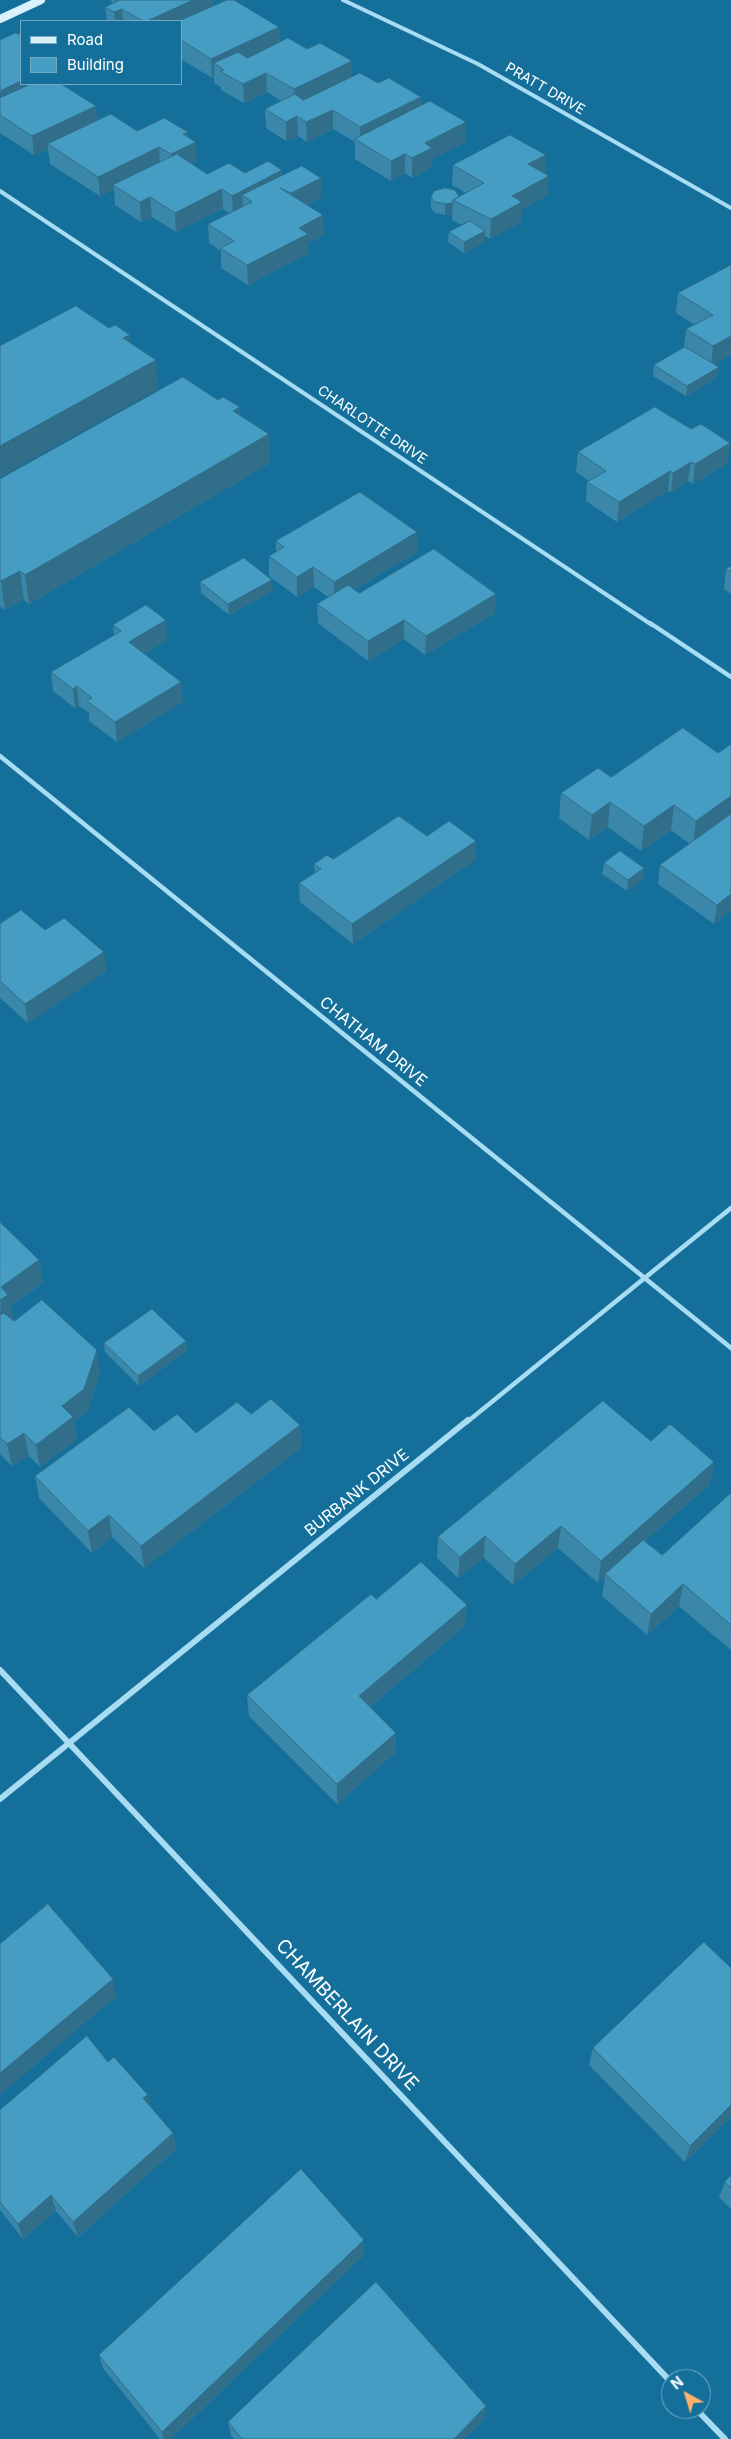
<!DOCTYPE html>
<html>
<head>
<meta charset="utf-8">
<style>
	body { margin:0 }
	#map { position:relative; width:731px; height:2439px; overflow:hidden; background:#14709b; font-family:Inter,sans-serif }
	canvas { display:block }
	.legend { position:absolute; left:20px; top:20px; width:162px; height:65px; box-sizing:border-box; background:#14709b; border:1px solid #72a9c3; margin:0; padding:6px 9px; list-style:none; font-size:15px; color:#fff }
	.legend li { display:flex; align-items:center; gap:10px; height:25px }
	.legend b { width:25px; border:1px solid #72a9c3 }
	.north { position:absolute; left:661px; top:2369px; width:50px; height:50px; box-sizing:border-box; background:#14709b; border:1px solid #72a9c3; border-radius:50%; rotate:321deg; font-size:14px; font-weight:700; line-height:20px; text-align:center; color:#fff }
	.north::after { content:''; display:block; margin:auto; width:18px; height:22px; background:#ffb06b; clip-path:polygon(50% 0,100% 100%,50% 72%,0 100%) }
</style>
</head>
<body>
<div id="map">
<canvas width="731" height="2439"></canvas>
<ul class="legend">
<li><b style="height:6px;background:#d8f1fd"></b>Road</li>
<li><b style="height:14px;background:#459dc4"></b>Building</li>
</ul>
<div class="north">N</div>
</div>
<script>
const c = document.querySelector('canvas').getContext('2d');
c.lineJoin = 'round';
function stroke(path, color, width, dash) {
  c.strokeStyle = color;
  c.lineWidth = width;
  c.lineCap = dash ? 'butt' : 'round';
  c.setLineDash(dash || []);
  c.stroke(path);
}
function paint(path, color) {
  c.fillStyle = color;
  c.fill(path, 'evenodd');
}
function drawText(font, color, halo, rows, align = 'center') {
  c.font = font + ' Inter,sans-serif';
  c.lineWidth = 4;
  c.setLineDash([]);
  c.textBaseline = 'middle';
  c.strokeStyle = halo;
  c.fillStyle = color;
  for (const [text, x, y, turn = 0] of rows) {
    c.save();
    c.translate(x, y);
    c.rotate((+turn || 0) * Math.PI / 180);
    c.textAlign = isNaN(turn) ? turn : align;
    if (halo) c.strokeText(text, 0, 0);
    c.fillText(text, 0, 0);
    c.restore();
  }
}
stroke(new Path2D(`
	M343 0 478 64 731 208
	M0 191 652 625`), '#a8dcf3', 4);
stroke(new Path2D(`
	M650 623 731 677
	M0 756 731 1348
	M467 1422 731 1208`), '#a8dcf3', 4.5);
stroke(new Path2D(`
	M0 1670 671 2382
	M0 1799 468 1420
	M696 2409 725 2439`), '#a8dcf3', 6);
stroke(new Path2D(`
	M0 19 41 0`), '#d8f1fd', 8);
paint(new Path2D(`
	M111 0H214V6L279 27 280 42 352 61V77L378 83 421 97V106L466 142 432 159V167L412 178 405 173 391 181 355 159V142L333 129 307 142 298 136 286 141 266 128 265 109 281 101 267 92 244 103 221 90V87L214 83V77L212 78 181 59V21H107L105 7 112 4Z
	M0 40 21 84 96 106 97 121 137 131 188 137 197 161 191 164 207 174 245 173 282 176 321 197 307 205 324 235 308 243 309 253 248 285 221 268V251L209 243 208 224 229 213 223 209 176 232 152 217 141 222 115 205 114 189 100 196 50 164 48 149 34 155 0 133Z
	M546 155 545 174 547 195 522 210 521 222 490 239 485 236V242L464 253 448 242 449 232 462 225 452 220V214L445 215 435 213 431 208V197H459L466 193 452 185 453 165Z
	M731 265V355L714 364 719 367 717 378 686 396 653 376 654 365 684 347 686 329 695 325 676 313 678 293Z
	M240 415 270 463 29 604 24 600 5 610 0 606V479Z
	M578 452 728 463 693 484 688 481 671 492 668 491 617 522 586 501 587 482 589 481 576 472Z
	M417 532V552L354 590 359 593 495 613 425 655 404 639 368 661 318 623 317 604 328 597 314 587 297 597 269 576V556L276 552V541Z
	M731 566V594L724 589 726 569Z
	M200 582 273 591 229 615 201 593Z
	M113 625 167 640 144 654 181 682 183 702 117 742 89 721V713L79 706 75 708 53 691 51 672 114 635Z
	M731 744V911L714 924 658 884 660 865 690 844 671 830 641 851 608 827 589 840 559 818 561 793 611 777 718 753Z
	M427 836 476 841 475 860 353 944 300 902 299 883 315 873 314 864Z
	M604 863 644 868 643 879 627 891 602 874Z
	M0 924 45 930 107 971 28 1023 0 998Z
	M0 1222 39 1260 43 1283 11 1306 13 1318 11 1319 100 1373 87 1412 74 1422 77 1439 40 1467 29 1456 12 1466 0 1454Z
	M186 1341 187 1351 139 1386 105 1352 104 1343Z
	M251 1414 300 1425 301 1448 144 1568 112 1537 92 1553 39 1498 35 1476 154 1431 196 1433Z
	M651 1441 710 1484 645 1541 662 1555 731 1493V1650L679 1606 647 1635 602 1596 605 1577 598 1583 558 1548 513 1585 484 1558 458 1578 437 1558 438 1537Z
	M376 1599 467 1605 465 1626 370 1707 396 1733 395 1753 337 1804 249 1716 247 1695Z
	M593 2048 731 2116 685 2162 589 2065Z
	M108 2062 148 2095 150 2106 173 2133 176 2149 78 2237 56 2211 23 2239 0 2210V2110Z
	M731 2175V2209L719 2197 725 2182Z
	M364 2255 171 2439H160L103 2368 99 2355Z
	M484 2419 464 2439H234L231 2435 228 2422Z`), '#3b87a9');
paint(new Path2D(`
	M193 0H214V10L181 21H147Z
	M122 9 123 21H115L114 12Z
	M279 27 280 47 224 70 214 63V77L212 78 211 59Z
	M352 61V81L294 109V89Z
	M266 73 267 92 244 103 243 84Z
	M21 81V84H43L0 112V91Z
	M421 97 420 117 360 143V127Z
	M96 106 98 125 48 144V149L34 155 32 136Z
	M333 110V129L307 142 306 122Z
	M297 116 298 136 286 141V122Z
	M466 122V142L432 159V167L412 178V158L425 143Z
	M188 132V145L196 142 197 161 172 174 171 154 183 134Z
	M159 147 160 166 113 185 114 189 100 196 98 177Z
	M405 154V173L391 181V161Z
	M546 155 545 174 528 164Z
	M282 170 283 189 252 202 242 195 243 210 233 215 232 196Z
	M549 176 547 195 522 210 521 222 490 239 491 219 512 196Z
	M321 178V197L292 213 291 193Z
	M222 189 223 209 176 232 175 213Z
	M150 197 152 217 141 222 140 202Z
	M453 203 452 214 445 215V204Z
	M323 215 324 235 308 243 309 253 248 285 247 265 299 228Z
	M485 231V242L464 253V242Z
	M130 335 132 365 123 338Z
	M731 336V355L711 366 713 346Z
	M156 360 158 389 0 477V446Z
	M719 367 717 378 686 396 687 386Z
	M240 407 241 437 233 411Z
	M269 434 270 463 29 604 25 575Z
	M730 443 728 463 693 484 695 464Z
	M691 462 688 481 671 492 673 473Z
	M670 471 668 491 617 522 619 502Z
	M417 532V552L334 602V582Z
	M313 567 314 587 297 597V577Z
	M20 571 24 600 5 610 1 581Z
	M272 580 273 591 229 615 228 604Z
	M496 594 495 613 425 655 426 636Z
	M166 620 167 640 131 662 129 642Z
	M404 620V639L368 661V641Z
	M181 682 183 702 117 742 115 722Z
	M77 686 79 706 75 708 73 689Z
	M731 796V819L693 846 696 821Z
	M610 802 608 827 589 840 592 815Z
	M674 805 671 830 641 851 644 826Z
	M476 841 475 860 353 944 352 924Z
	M644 868 643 879 627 891 628 880Z
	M731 894V911L714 924 717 905Z
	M104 952 107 971 28 1023 25 1004Z
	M39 1260 43 1283 11 1306 13 1318 0 1327 1 1287Z
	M186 1341 187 1351 139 1386 138 1376Z
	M97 1350 100 1373 87 1412 74 1422 77 1439 40 1467 36 1445 62 1406Z
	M300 1425 301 1448 144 1568 141 1546Z
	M24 1433 29 1456 12 1466 7 1444Z
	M714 1462 710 1484 606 1575 605 1574V1577L598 1583 601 1561Z
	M109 1515 112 1537 92 1553 88 1531Z
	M561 1526 558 1548 513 1585 515 1564Z
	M485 1536 484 1558 458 1578 460 1557Z
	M683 1584 679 1606 647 1635 651 1614Z
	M467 1605 465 1626 359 1716V1696Z
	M396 1733 395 1753 337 1804V1784Z
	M113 1979 117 1996 0 2095V2073Z
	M148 2095 151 2111 143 2098Z
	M731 2105V2116L685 2162 690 2146Z
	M173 2133 176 2149 78 2237 73 2222Z
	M51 2195 56 2211 23 2239 18 2224Z
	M364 2240V2255L171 2439H163L162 2432Z
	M486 2406 484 2419 464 2439H454Z`), '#306e89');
const building = new Path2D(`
	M116 0H193L147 21H143L122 9 114 12 105 7 118 1Z
	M227 0H234L279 27 211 59 181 40V21H179Z
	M16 33 18 34 21 33V81L0 91V40Z
	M288 38 307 49 320 43 352 61 294 89 266 73 243 84 220 71 224 70 214 63 238 52 247 58Z
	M360 73 378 83 389 78 421 97 360 127 333 110 306 122 297 116 286 122 265 109 295 94 303 100Z
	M31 84H61L96 106 32 136 0 115V98Z
	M430 101 466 122 425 143 432 148 412 158 405 154 391 161 355 139Z
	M111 114 137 131 164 118 188 132 183 134 196 142 171 154 159 147 98 177 48 144Z
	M510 135 546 155 528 164 549 176 512 196 522 202 491 219 453 200 484 183 453 165Z
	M177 154 207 174 229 163 245 173 268 161 282 170 232 196 222 189 175 213 150 197 140 202 113 185Z
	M302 166 321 178 291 193 280 188 323 215 299 228 308 234 247 265 220 248 234 241 208 224 252 202 242 195Z
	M445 188 455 190 459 197 453 200V203L445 204 435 202 431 197 434 191Z
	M470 221 485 231 464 242 449 232Z
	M731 265V336L713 346 686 329 713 315 678 293Z
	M76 306 109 328 115 325 130 335 123 338 156 360 0 446V346Z
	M685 347 719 367 687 386 654 365Z
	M183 377 218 400 223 397 240 407 233 411 269 434 25 575 20 571 1 581 0 580V479Z
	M655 407 691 429 701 424 730 443 695 464 691 462 673 473 670 471 619 502 587 482 606 471 578 452Z
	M360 492 417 532 334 582 313 567 297 577 269 556 284 547 276 541Z
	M434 549 496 594 426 636 404 620 368 641 317 604 348 585 359 593Z
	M244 558 272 580 228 604 200 582Z
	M731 566V572L726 569Z
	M146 605 166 620 129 642 181 682 115 722 87 701 92 698 77 686 73 689 51 672 121 631 113 625Z
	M683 728 718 753 731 744V796L696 821 674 805 644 826 610 802 592 815 561 793 598 768 611 777Z
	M731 814V894L717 905 660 865Z
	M399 816 427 836 449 821 476 841 352 924 299 883 321 869 314 864 327 855 333 859Z
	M620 851 644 868 628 880 604 863Z
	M21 910 45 930 64 918 104 952 25 1004 0 981V924Z
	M0 1222 39 1260 1 1287 8 1295 0 1300Z
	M42 1300 97 1350 84 1389 62 1406 73 1417 36 1445 24 1433 7 1444 0 1437V1315L4 1313 14 1321Z
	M152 1309 186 1341 138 1376 104 1343Z
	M271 1399 300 1425 141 1546 109 1515 88 1531 35 1476 129 1407 154 1431 177 1414 196 1433 237 1402 251 1414Z
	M603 1401 651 1441 670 1424 714 1462 601 1561 561 1526 515 1564 485 1536 460 1557 438 1537Z
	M731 1493V1625L683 1584 651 1614 605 1574 643 1540 662 1555Z
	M421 1562 467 1605 359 1696 396 1733 337 1784 247 1695 371 1594 376 1599Z
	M48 1904 113 1979 0 2073V1944Z
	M704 1942 731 1968V2105L690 2146 593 2048Z
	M87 2036 108 2062 114 2057 148 2095 143 2098 173 2133 73 2222 51 2195 18 2224 0 2202V2110Z
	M301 2169 364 2240 162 2432 99 2355Z
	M731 2175V2188L725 2182Z
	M376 2282 486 2406 454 2439H242L228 2422Z`);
paint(building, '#459dc4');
stroke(building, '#306e89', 1);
drawText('14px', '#fff', '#14709b', [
	["PRATT DRIVE",545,89,30],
	["CHARLOTTE DRIVE",372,425,34]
]);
drawText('16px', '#fff', '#14709b', [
	["CHATHAM DRIVE",373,1042,39],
	["BURBANK DRIVE",357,1493,-39]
]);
drawText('19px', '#fff', '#14709b', [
	["CHAMBERLAIN DRIVE",347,2015,47]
]);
</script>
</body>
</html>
